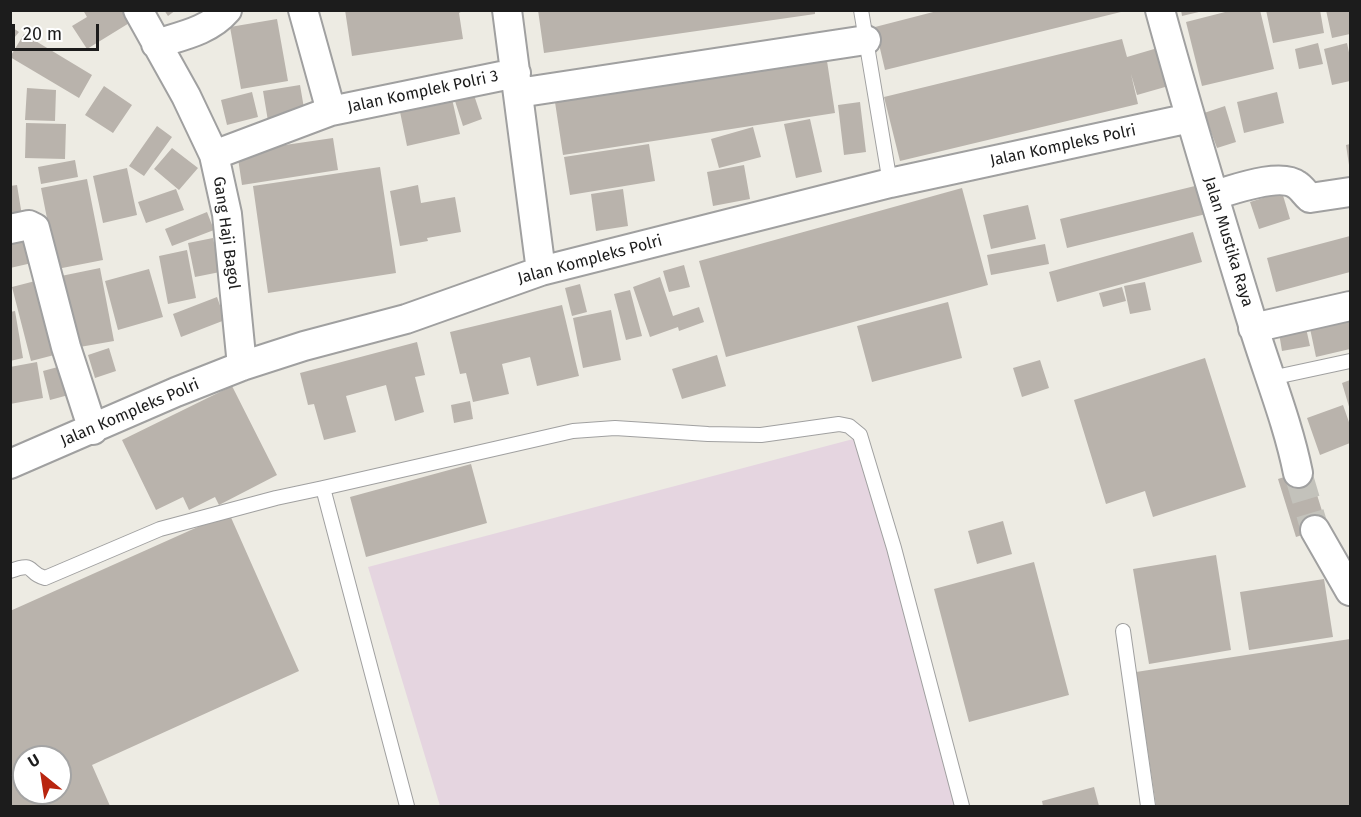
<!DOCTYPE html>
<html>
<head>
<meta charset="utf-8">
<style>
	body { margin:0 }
	#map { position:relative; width:1361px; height:817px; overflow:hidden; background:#edebe3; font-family:"Fira Sans",sans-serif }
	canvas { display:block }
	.frame { position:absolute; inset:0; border:12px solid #1c1c1c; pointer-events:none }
	.north { position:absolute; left:12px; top:745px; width:60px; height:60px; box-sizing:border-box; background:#fff; border:2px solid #a4a4a4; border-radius:50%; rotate:330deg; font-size:16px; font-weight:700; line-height:24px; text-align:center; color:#1c1c1c }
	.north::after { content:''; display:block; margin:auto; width:21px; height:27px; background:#b9250f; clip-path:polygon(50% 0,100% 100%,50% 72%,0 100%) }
	.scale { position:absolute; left:12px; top:24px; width:87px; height:27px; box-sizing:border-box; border:3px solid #1c1c1c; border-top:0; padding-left:8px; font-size:18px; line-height:21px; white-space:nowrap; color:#1c1c1c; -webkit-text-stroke:4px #fff; paint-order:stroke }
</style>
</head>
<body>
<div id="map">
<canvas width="1361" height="817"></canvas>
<div class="frame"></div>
<div class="north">U</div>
<div class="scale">20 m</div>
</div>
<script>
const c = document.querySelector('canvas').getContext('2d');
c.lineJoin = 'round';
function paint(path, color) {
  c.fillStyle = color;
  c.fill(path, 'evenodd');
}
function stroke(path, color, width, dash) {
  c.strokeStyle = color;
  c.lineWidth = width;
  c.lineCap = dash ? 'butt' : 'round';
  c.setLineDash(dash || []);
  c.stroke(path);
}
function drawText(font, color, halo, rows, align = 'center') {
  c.font = font + ' "Fira Sans",sans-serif';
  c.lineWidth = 4.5;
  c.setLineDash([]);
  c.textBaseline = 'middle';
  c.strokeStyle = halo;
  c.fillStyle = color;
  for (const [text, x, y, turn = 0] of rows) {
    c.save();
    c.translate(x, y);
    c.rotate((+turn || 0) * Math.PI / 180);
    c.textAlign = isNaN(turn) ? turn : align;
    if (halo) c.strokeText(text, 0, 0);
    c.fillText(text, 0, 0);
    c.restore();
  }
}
paint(new Path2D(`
	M857 438 956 806H440L368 567Z`), '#e5d5e0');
paint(new Path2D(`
	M83 10H135L139 17 87 49 72 26 87 17Z
	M164 10H176L168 16Z
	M345 10H464L459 13 463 39 352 56Z
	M538 10H815V14L544 53Z
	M941 10H1125V11L885 70 875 27Z
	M1181 10H1203V11L1182 16Z
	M1233 10H1260L1274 69 1202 86 1186 22Z
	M1266 10H1320L1324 33 1273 43Z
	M1326 10H1350V34L1332 38Z
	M277 19 288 81 241 89 230 27Z
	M10 26 19 32 10 43Z
	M24 34 92 75 79 98 10 57Z
	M1122 39 1127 57 1161 47 1172 85 1137 95 1131 74 1138 104 900 161 884 97Z
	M1318 43 1323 64 1299 69 1295 49Z
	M1347 43 1350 57V81L1332 85 1324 49Z
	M825 48 835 113 563 155 553 89Z
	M300 85 305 114 268 121 263 91Z
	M104 86 132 105 113 133 85 115Z
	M27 88 56 90 55 121 25 120Z
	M450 90 460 134 407 146 398 102Z
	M252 92 258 117 227 125 221 100Z
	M1277 92 1284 123 1244 133 1237 102Z
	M474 95 482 119 463 126 455 101Z
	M860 102 866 152 844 155 838 105Z
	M1225 106 1236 142 1217 148 1204 113Z
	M810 119 822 172 796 178 784 124Z
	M26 123 66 124 65 159 25 158Z
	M157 126 172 137 144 176 129 166Z
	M753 127 761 157 719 168 711 139Z
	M333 138 338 170 242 185 237 152Z
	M649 144 655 181 570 195 564 157Z
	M1350 144V165H1349L1346 145Z
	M172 148 198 168 179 190 154 169Z
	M75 160 78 177 41 184 38 167Z
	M744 165 750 199 713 206 707 172Z
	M380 167 396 273 268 293 253 186Z
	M127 168 137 215 103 223 93 176Z
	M87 179 103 260 57 269 41 188Z
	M17 185 23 222 10 224V186Z
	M418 185 421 203 455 197 461 232 427 238 428 241 400 246 390 191Z
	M1199 185 1206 214 1067 248 1060 219Z
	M962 188 988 285 726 357 699 261Z
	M176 189 184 210 146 223 138 202Z
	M623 189 628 226 596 231 591 194Z
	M1282 192 1290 219 1259 229 1250 202Z
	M1028 205 1036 239 991 249 983 215Z
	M207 212 214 230 172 246 165 229Z
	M1193 232 1202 262 1057 302 1049 272Z
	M26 235 32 263 10 268V238Z
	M1350 236V272L1276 292 1267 258Z
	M213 238 220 272 195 277 188 243Z
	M1045 244 1049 264 991 275 987 255Z
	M187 250 196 298 168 304 159 256Z
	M684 265 690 287 669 292 663 271Z
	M100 268 114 341 74 348 61 276Z
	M149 269 163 317 118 330 105 281Z
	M660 277 673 316 699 307 704 322 679 331 678 327 650 337 633 287Z
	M43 279 62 353 31 361 12 287Z
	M1145 282 1151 310 1130 314 1124 286Z
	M580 284 587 312 572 316 565 288Z
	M1122 287 1126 301 1103 307 1099 293Z
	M630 290 642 336 626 340 614 294Z
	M217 297 225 320 181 337 173 314Z
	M948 302 962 358 872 382 857 326Z
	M562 305 579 376 537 386 530 357 502 364 509 394 473 402 466 373 460 374 450 332Z
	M1350 309V349L1316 357 1308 319Z
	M611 310 621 360 583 368 573 318Z
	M15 311 23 358 10 361V312Z
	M1306 328 1310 346 1282 351 1279 333Z
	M417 342 425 375 415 377 424 412 395 421 386 385 346 396 356 432 324 440 314 404 308 405 300 373Z
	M109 348 116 371 95 378 88 355Z
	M717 355 726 386 682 399 672 369Z
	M1205 358 1246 487 1153 517 1145 491 1106 504 1074 400Z
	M1040 360 1049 388 1022 397 1013 368Z
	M37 362 43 398 10 404V367Z
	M69 364 76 393 50 400 43 371Z
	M1350 380V410L1342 383Z
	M232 386 277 475 219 505 215 497 189 510 183 497 156 510 122 440Z
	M470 401 473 419 454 423 451 405Z
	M1343 405 1350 425V443L1320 455 1307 418Z
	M471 464 487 523 366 557 350 497Z
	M1309 469 1327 527 1296 537 1278 479Z
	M229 513 299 671 92 765 110 806H10V611ZM24 757H60V793H24Z
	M1003 521 1012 554 977 564 968 531Z
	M1216 555 1231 650 1149 664 1133 569Z
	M1034 562 1069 695 969 722 934 589Z
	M1324 579 1333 637 1249 650 1240 592Z
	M1350 639V806H1156L1136 672Z
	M1094 787 1099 806H1043L1042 801Z`), '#b9b3ac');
stroke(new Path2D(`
	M1298 473 1315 530`), '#c3c2bb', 28, [28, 14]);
const service = new Path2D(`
	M861 10 890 183
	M1271 378 1350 361
	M10 571C37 561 26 573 45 578L160 529 276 498 323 488
	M1123 631 1148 806
	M407 806 323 488 573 431 615 428 708 434 761 435 839 424 849 426 860 435 894 548 962 806`);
const minor = new Path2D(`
	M138 10 186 96 214 155 227 214 242 366
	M303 10 331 111
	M507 10 541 271
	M1160 10C1189 116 1221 221 1253 325 1268 374 1288 423 1298 473
	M156 44C181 36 209 31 227 10
	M518 93 866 40
	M214 155 331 111 516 73
	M1214 195C1233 190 1280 172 1297 185 1302 188 1305 194 1310 198L1350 192
	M10 229 29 225 35 228 66 347 93 430
	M1253 328 1350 306
	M10 464 176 392 242 366 304 346 406 319 541 271 890 183 1190 118
	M1315 530 1350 591`);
stroke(service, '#a0a0a0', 16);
stroke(minor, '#a0a0a0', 32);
stroke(service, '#fff', 14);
stroke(minor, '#fff', 28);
drawText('16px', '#1c1c1c', '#fff', [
	["Jalan Komplek Polri 3",423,92,-12],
	["Jalan Kompleks Polri",1063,146,-12],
	["Gang Haji Bagol",226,233,82],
	["Jalan Mustika Raya",1228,242,73],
	["Jalan Kompleks Polri",590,260,-15],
	["Jalan Kompleks Polri",130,413,-23]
]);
</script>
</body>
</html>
